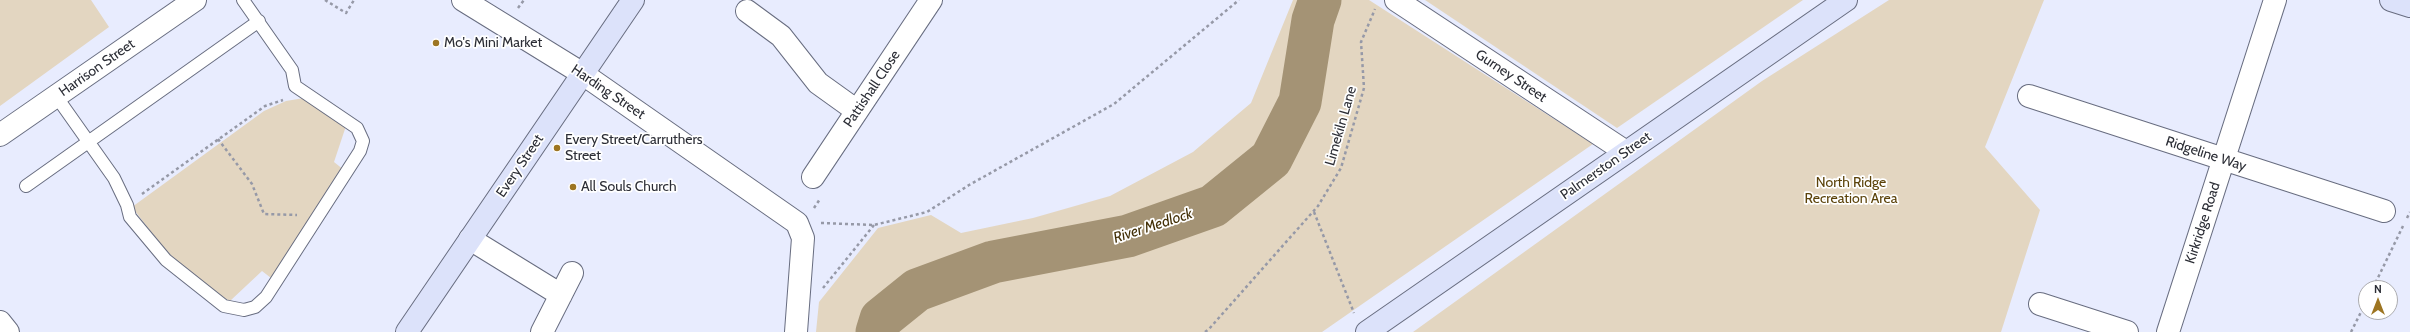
<!DOCTYPE html>
<html>
<head>
<meta charset="utf-8">
<style>
	body { margin:0 }
	#map { position:relative; width:2410px; height:332px; overflow:hidden; background:#e8ecfe; font-family:Cabin,sans-serif }
	canvas { display:block }
	.north { position:absolute; left:2358px; top:280px; width:40px; height:40px; box-sizing:border-box; background:#fff; border:1px solid #ababaf; border-radius:50%; rotate:0deg; font-size:11px; font-weight:700; line-height:16px; text-align:center; color:#2c2e36 }
	.north::after { content:''; display:block; margin:auto; width:14px; height:18px; background:#9d7522; clip-path:polygon(50% 0,100% 100%,50% 72%,0 100%) }
</style>
</head>
<body>
<div id="map">
<canvas width="2410" height="332"></canvas>
<div class="north">N</div>
</div>
<script>
const c = document.querySelector('canvas').getContext('2d');
c.lineJoin = 'round';
function paint(path, color) {
  c.fillStyle = color;
  c.fill(path, 'evenodd');
}
function stroke(path, color, width, dash) {
  c.strokeStyle = color;
  c.lineWidth = width;
  c.lineCap = dash ? 'butt' : 'round';
  c.setLineDash(dash || []);
  c.stroke(path);
}
function drawText(font, color, halo, rows, align = 'center') {
  c.font = font + ' Cabin,sans-serif';
  c.lineWidth = 3.5;
  c.setLineDash([]);
  c.textBaseline = 'middle';
  c.strokeStyle = halo;
  c.fillStyle = color;
  for (const [text, x, y, turn = 0] of rows) {
    c.save();
    c.translate(x, y);
    c.rotate((+turn || 0) * Math.PI / 180);
    c.textAlign = isNaN(turn) ? turn : align;
    if (halo) c.strokeText(text, 0, 0);
    c.fillText(text, 0, 0);
    c.restore();
  }
}
paint(new Path2D(`
	M0 0H91L109 27 0 106Z
	M1293 0H1369L1593 144 1322 332H816L819 302 878 228 931 215 961 233 1033 218 1110 196 1193 152 1251 103Z
	M1425 0H1803L1617 128Z
	M1889 0H2044L1985 147 2040 210 2001 332H1413L1762 81Z
	M304 98 346 126 334 162 344 170 271 278 262 271 230 301C188 281 159 243 132 207L264 111 286 101Z`), '#e3d6c1');
stroke(new Path2D(`
	M877 332 881 319 917 290 993 262 1128 236 1213 206 1271 159 1300 102 1313 20 1320 0`), '#a49375', 43);
const lane = new Path2D(`
	M56 96 114 178 127 205 130 217 166 260 224 306 244 310 255 307 266 297 360 151 363 141 357 128 295 86 292 70 243 0
	M26 186 259 21`);
const street = new Path2D(`
	M463 0 583 74 797 223 803 238 796 332
	M1396 0 1626 152
	M747 11 781 36 818 83 857 111
	M2029 96 2384 211
	M0 135 195 0
	M813 177 931 0
	M470 239 561 295
	M2040 304 2127 332
	M0 322 8 332
	M542 332 572 273
	M2168 332 2275 0`);
const secondary = new Path2D(`
	M2391 0 2410 6
	M407 332 633 0
	M1367 332 1846 0`);
stroke(lane, '#686d80', 14);
stroke(street, '#686d80', 24);
stroke(secondary, '#686d80', 24);
stroke(new Path2D(`
	M325 0 346 13 354 0
	M518 8 524 0
	M218 139 252 184 264 214 297 215
	M142 194 265 106 283 100
	M814 208 820 199
	M1314 212 1354 313
	M2407 218 2410 212
	M821 223 874 225 927 212 969 185 1114 104 1239 0
	M823 288 874 225
	M2373 288 2403 226
	M1205 332 1209 329 1318 206 1341 168 1364 88 1361 42 1375 9
	M2351 332 2366 302`), '#9699a7', 2.5, [3, 3]);
stroke(lane, '#fff', 12);
stroke(street, '#fff', 22);
stroke(secondary, '#dce2fa', 22);
for (const [x, y, r, color] of [
	[436,43,4,"#9d7522"],
	[557,148,4,"#9d7522"],
	[573,187,4,"#9d7522"]
]) {
  const dot = new Path2D();
  dot.arc(x, y, r, 0, 2 * Math.PI);
  c.fillStyle = color;
  c.fill(dot);
  stroke(dot, '#fff', 1.5);
}
drawText('14px', '#2c2e36', '#fff', [
	["Mo's Mini Market",444,43],
	["Every Street/Carruthers",565,140],
	["Street",565,156],
	["All Souls Church",581,187]
], 'left');
drawText('14px', '#2c2e36', '#fff', [
	["Harrison Street",97,68,-35],
	["Gurney Street",1511,76,34],
	["Pattishall Close",872,89,-56],
	["Harding Street",608,92,34],
	["Limekiln Lane",1341,126,-74],
	["Ridgeline Way",2206,154,18],
	["Every Street",520,166,-56],
	["Palmerston Street",1606,166,-35],
	["Kirkridge Road",2203,223,-72]
]);
drawText('14px', '#5b4209', '#fff', [
	["North Ridge",1851,183],
	["Recreation Area",1851,199]
]);
drawText('italic 15px', '#422f06', '#fff', [
	["River Medlock",1153,226,-18]
]);
</script>
</body>
</html>
